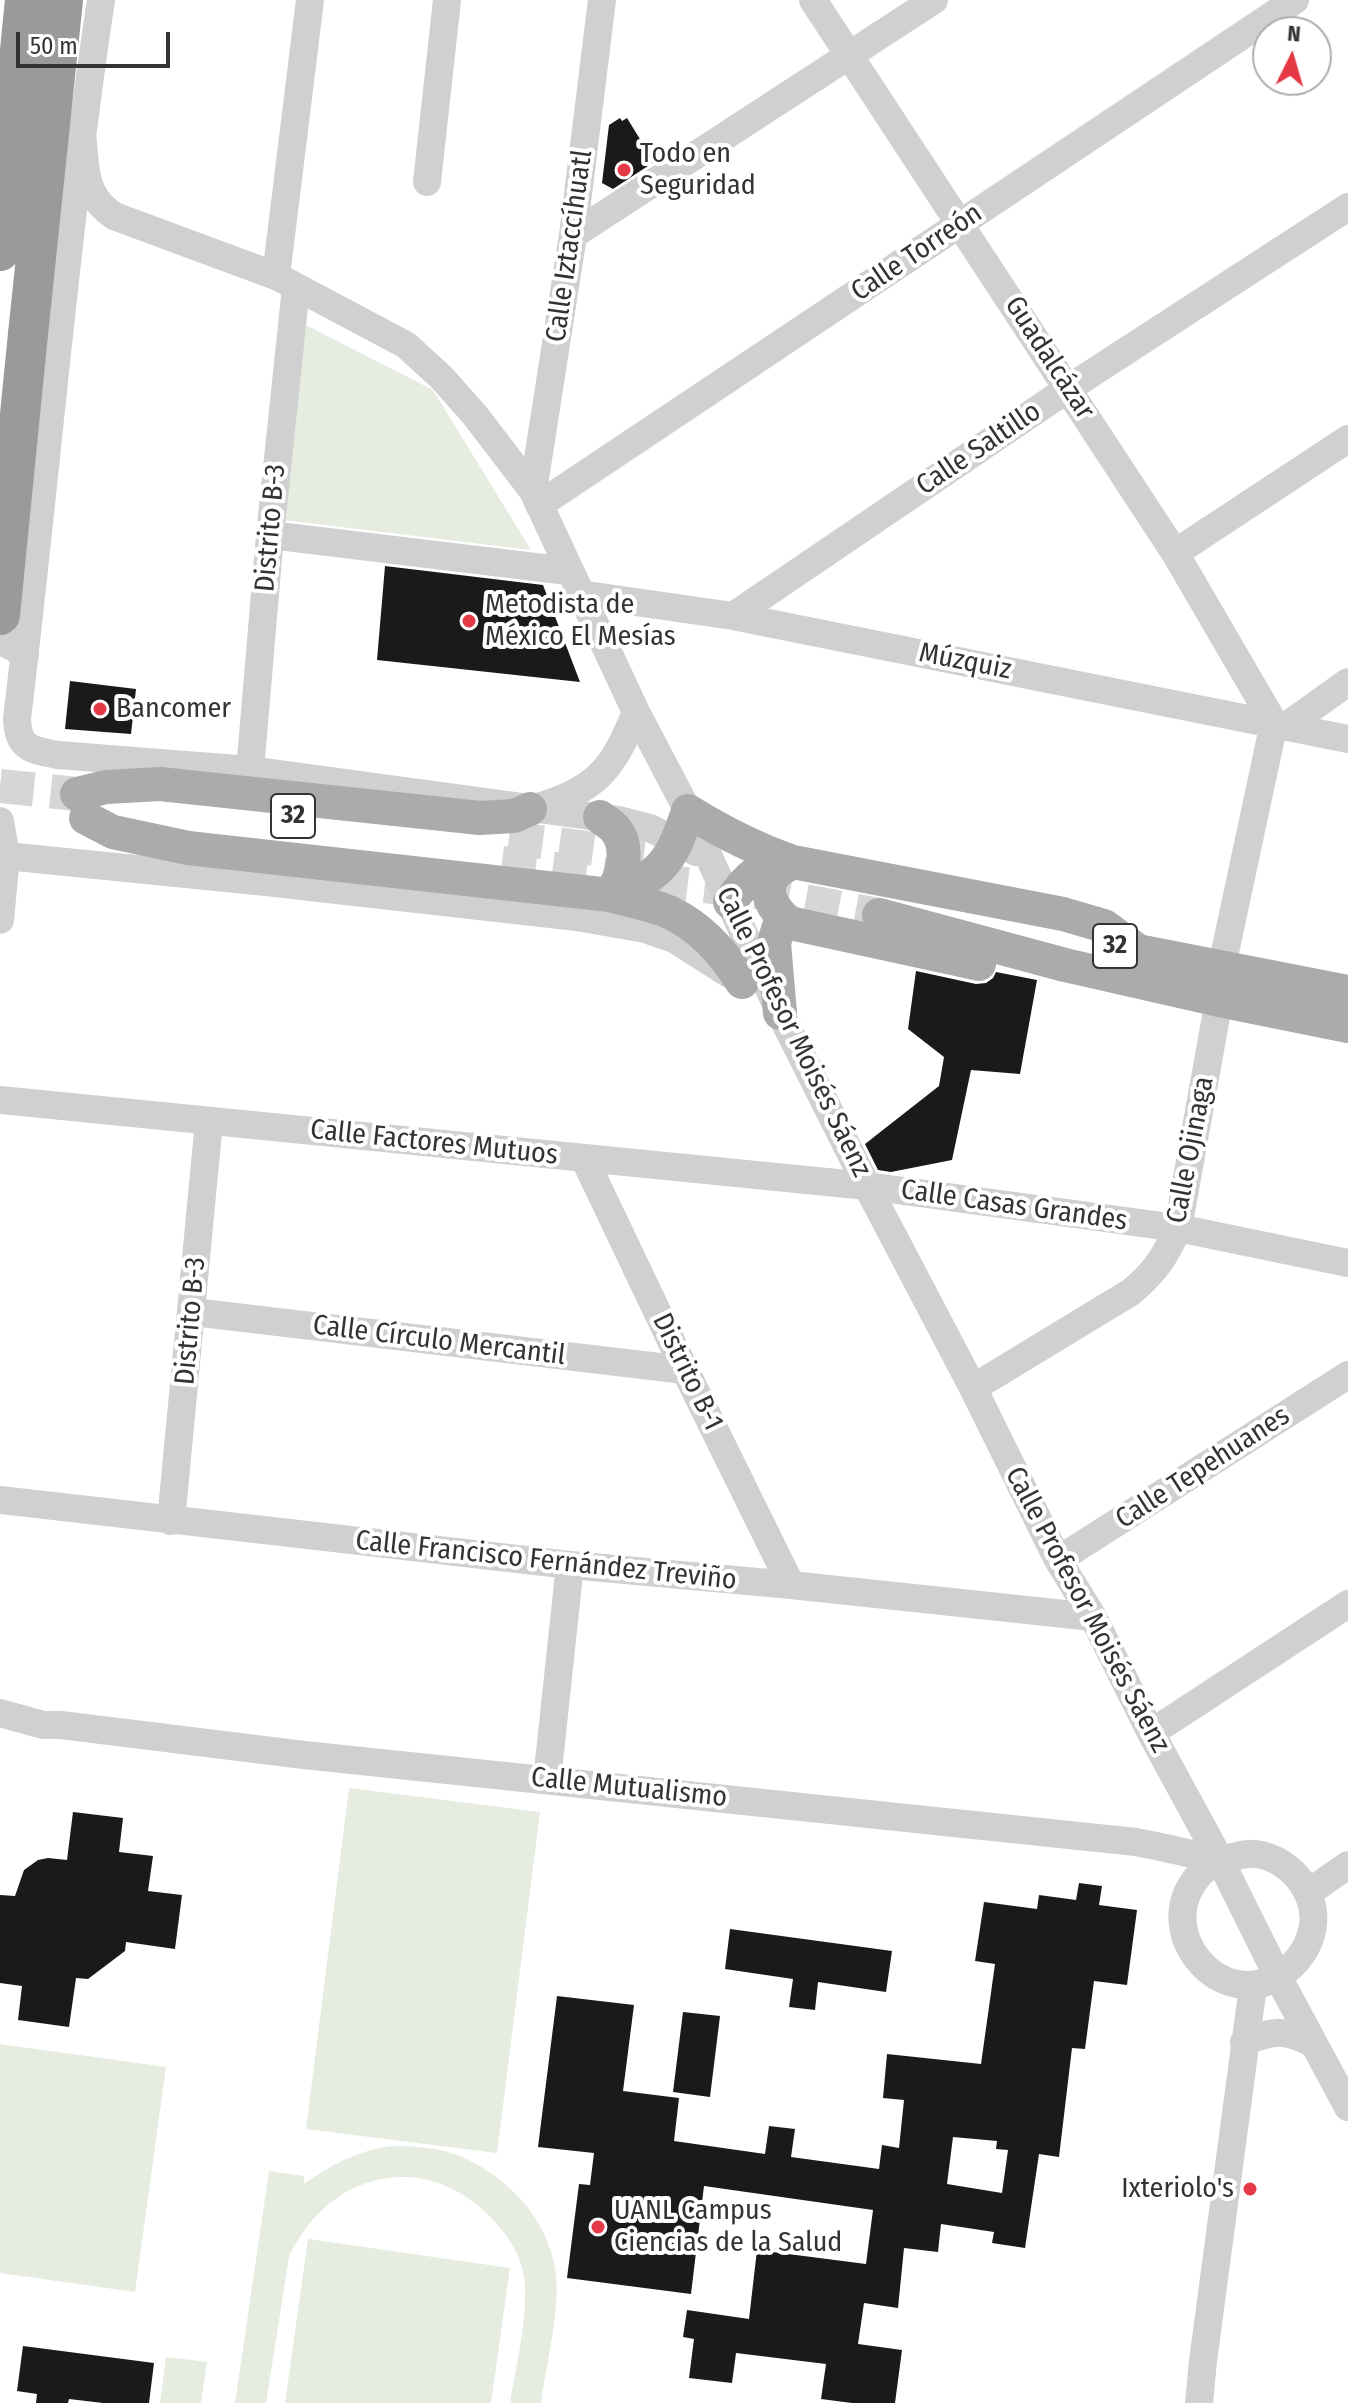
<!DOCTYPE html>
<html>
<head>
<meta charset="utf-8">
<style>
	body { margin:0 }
	#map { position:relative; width:1348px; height:2403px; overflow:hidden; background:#fff; font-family:"Fira Sans Condensed",sans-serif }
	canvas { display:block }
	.north { position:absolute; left:1252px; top:16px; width:80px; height:80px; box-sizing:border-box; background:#fff; border:2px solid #adadad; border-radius:50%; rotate:5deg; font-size:22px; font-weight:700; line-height:32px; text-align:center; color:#333 }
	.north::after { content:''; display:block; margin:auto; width:28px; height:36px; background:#e63946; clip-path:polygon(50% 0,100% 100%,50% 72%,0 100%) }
	.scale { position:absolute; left:16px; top:32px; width:154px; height:36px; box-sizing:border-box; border:4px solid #333; border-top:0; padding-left:10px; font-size:24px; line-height:28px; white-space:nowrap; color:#333; -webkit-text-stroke:6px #fff; paint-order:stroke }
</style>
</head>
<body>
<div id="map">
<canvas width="1348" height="2403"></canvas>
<div class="north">N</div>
<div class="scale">50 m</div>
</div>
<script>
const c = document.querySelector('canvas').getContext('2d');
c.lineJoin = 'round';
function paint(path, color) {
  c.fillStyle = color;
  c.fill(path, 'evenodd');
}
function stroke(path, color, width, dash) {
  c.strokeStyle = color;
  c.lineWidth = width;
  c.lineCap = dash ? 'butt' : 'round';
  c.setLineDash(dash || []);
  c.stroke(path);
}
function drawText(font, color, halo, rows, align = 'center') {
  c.font = font + ' "Fira Sans Condensed",sans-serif';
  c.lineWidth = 8;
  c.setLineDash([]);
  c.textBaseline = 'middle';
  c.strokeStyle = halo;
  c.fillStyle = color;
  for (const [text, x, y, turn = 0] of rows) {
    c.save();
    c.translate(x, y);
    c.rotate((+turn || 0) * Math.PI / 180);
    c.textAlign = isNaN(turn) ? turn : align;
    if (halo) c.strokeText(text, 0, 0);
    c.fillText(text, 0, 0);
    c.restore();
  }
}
paint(new Path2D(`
	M304 324 433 390 531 550 283 520Z
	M349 1788 540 1812 497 2153 306 2129Z
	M0 2044 166 2067 135 2292 0 2273Z
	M393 2146C412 2146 431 2147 448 2152 502 2169 550 2218 556 2275 560 2310 546 2367 541 2403H510C516 2365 533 2299 521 2264 514 2243 500 2225 483 2210 415 2149 325 2177 289 2257L266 2403H235L269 2171 304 2176V2184C332 2164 359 2150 393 2146Z
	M308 2239 510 2268 491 2403H285Z
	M166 2357 207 2362 201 2403H160Z`), '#e6ecdf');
paint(new Path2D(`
	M620 118 622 121 627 118 654 162 613 189 602 183 609 125Z
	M385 566 543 585 580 682 377 660Z
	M70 681 136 689 131 734 65 729Z
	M916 971 976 984 986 983 993 978 996 972 1037 980 1020 1074 971 1070 952 1160 891 1172 878 1170 865 1144 939 1086 944 1057 908 1029Z
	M73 1812 123 1818 119 1852 153 1856 148 1891 182 1895 175 1949 126 1942 125 1951 88 1979 76 1978 69 2027 18 2020 22 1986 0 1983V1895L15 1896 24 1870 38 1860 48 1858 67 1860Z
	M1079 1883 1102 1886 1099 1905 1137 1910 1127 1985 1094 1981 1085 2049 1072 2048 1059 2157 1039 2154 1025 2248 992 2243 994 2232 941 2224 938 2252 904 2248 898 2308 864 2303 858 2344 902 2350 895 2403H852L821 2399 826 2364 736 2353 732 2383 689 2378 694 2339 683 2337 687 2310 749 2319 757 2250 866 2264 873 2210 704 2186 691 2294 567 2278 579 2184 590 2185 594 2153 538 2147 557 1996 634 2005 623 2091 679 2098 674 2141 765 2154 769 2126 795 2129 791 2157 879 2169 882 2145 899 2148 904 2100 883 2098 887 2054 981 2064 995 1964 975 1961 984 1902 1037 1909 1039 1895 1076 1900ZM953 2137 997 2141 996 2149 1008 2150 1002 2193 947 2184Z
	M730 1929 892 1951 886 1992 818 1982 815 2010 789 2007 793 1979 725 1969Z
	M683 2012 720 2016 710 2097 673 2092Z
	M23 2346 154 2363 149 2403H103L69 2399 68 2403H36L37 2394 17 2391Z`), '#1a1a1a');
stroke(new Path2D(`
	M0 786 77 794
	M509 838 650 856
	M502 863 757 892 879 915`), '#d6d6d6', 34, [34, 17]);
stroke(new Path2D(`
	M101 0C65 239 46 479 17 719 18 749 32 750 58 755L250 770 619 820 650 828 696 852
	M813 0 1175 553 1274 723 1222 966
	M82 132C86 168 82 194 114 216L276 276 406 345 441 377 474 414 533 491 636 712 688 811 780 1013 867 1186 973 1388 1058 1560 1093 1617 1151 1733 1220 1860 1278 1977 1348 2107
	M427 182 447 0
	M573 235 934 0
	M276 276 310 0
	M533 491 573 235 602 0
	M539 505 1295 0
	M270 535 568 571
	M1175 553 1348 439
	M580 594 733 616 1348 739
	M733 616 1069 388 1348 207
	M0 641 13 647 25 655
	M1288 725 1348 682
	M250 770 270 535 296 287
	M535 808C597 789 612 771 636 712
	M0 821 6 856 0 920
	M6 856 266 882 577 917 645 929 674 939 729 974
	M0 1100 867 1186 1178 1228 1348 1263
	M584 1158 685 1370 791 1585
	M193 1312 685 1370
	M973 1388 1131 1292C1155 1272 1165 1257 1178 1228L1219 1000
	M0 1500 570 1565 791 1585 1093 1617
	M171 1521 209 1121
	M1058 1560 1348 1375
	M0 1713 43 1725H61L304 1755 1136 1842C1156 1846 1176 1850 1196 1855 1203 1856 1213 1860 1220 1859 1232 1859 1243 1852 1256 1854 1293 1859 1322 1898 1311 1935 1306 1951 1297 1963 1283 1973 1222 2017 1148 1930 1200 1874 1205 1868 1213 1864 1220 1860
	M1151 1733 1348 1604
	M547 1780 570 1565
	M1308 1893 1348 1865
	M1244 2042C1275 2030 1285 2029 1314 2044
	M1199 2403 1203 2361 1253 1986`), '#d0d0d0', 28);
stroke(new Path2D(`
	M77 794 106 787 160 784 480 818 514 816 530 809
	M600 817C605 821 612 825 615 829 631 848 622 878 610 895
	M86 818 113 832 188 848 610 895C629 901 652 904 671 913 702 928 724 953 742 982
	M610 895C661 876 671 863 688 811 722 832 755 849 793 862L1063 914 1104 926 1138 951
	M730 902C750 875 754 869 788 863
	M879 915 1065 965 1219 1000 1348 1026
	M790 923C775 912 759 890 776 873 780 869 788 865 793 862
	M1117 947 1348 992
	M780 1013 774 943 778 929 790 923 979 964`), '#ababab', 34);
stroke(new Path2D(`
	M0 251 25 0
	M28 334 63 0`), '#9a9a9a', 40);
stroke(new Path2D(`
	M0 615 28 334`), '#9a9a9a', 40);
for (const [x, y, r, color] of [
	[624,170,8,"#e63946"],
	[469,621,8,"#e63946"],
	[100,709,8,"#e63946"],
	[1250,2189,8,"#e63946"],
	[598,2227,8,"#e63946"]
]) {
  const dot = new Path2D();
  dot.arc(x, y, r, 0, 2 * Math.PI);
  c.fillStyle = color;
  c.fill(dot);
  stroke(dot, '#fff', 3);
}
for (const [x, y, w] of [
	[293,816,44],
	[1115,946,44]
]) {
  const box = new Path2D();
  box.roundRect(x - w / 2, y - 22, w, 44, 6);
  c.fillStyle = '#fff';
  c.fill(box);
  stroke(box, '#333', 2);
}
drawText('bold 26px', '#333', null, [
	["32",293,816],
	["32",1115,946]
]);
drawText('28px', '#333', '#fff', [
	["Todo en",640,154],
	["Seguridad",640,186],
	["Metodista de",485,605],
	["México El Mesías",485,637],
	["Bancomer",116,709],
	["Ixteriolo's",1234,2189,"right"],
	["UANL Campus",614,2211],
	["Ciencias de la Salud",614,2243]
], 'left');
drawText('28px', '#333', '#fff', [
	["Calle Iztaccíhuatl",570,246,-82],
	["Calle Torreón",917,253,-34],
	["Guadalcázar",1049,358,57],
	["Calle Saltillo",979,449,-34],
	["Distrito B-3",271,528,-85],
	["Múzquiz",965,662,11],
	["Calle Profesor Moisés Sáenz",793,1032,64],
	["Calle Factores Mutuos",434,1143,6],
	["Calle Ojinaga",1191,1150,-79],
	["Calle Casas Grandes",1014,1206,8],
	["Distrito B-3",191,1321,-85],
	["Calle Círculo Mercantil",439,1341,7],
	["Distrito B-1",687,1372,64],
	["Calle Tepehuanes",1203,1468,-33],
	["Calle Francisco Fernández Treviño",546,1561,6],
	["Calle Profesor Moisés Sáenz",1087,1610,62],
	["Calle Mutualismo",629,1788,6]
]);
</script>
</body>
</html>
